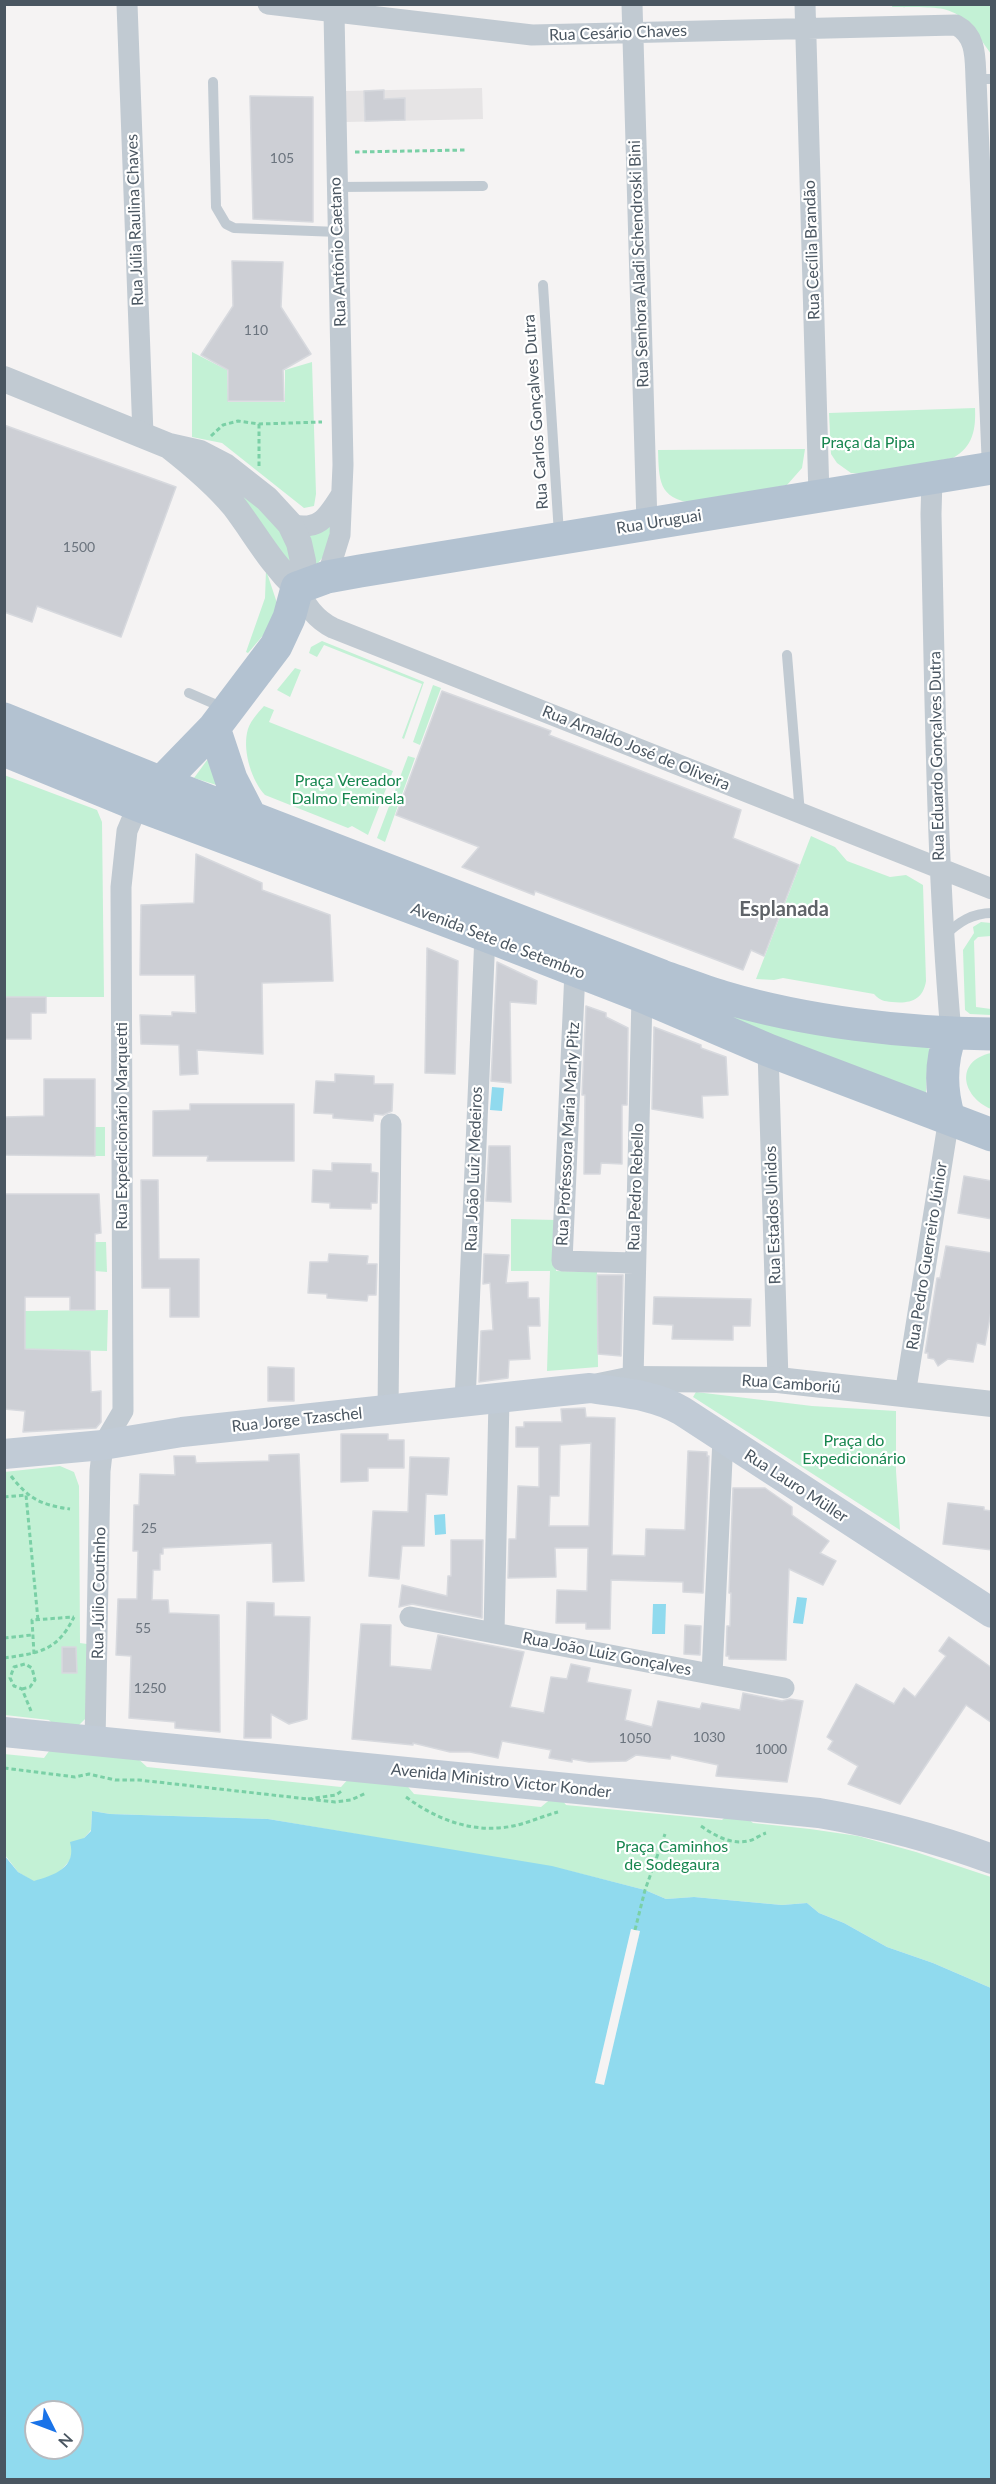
<!DOCTYPE html>
<html>
<head>
<meta charset="utf-8">
<style>
	body { margin:0 }
	#map { position:relative; width:996px; height:2484px; overflow:hidden; background:#f5f3f3; font-family:Lato,sans-serif }
	canvas { display:block }
	.frame { position:absolute; inset:0; border:6px solid #4a5661; pointer-events:none }
	.north { position:absolute; left:24px; top:2400px; width:60px; height:60px; box-sizing:border-box; background:#fff; border:2px solid #b7bbc0; border-radius:50%; rotate:132deg; font-size:16px; font-weight:700; line-height:24px; text-align:center; color:#4a5661 }
	.north::after { content:''; display:block; margin:auto; width:21px; height:27px; background:#1a73e8; clip-path:polygon(50% 0,100% 100%,50% 72%,0 100%) }
</style>
</head>
<body>
<div id="map">
<canvas width="996" height="2484"></canvas>
<div class="frame"></div>
<div class="north">N</div>
</div>
<script>
const c = document.querySelector('canvas').getContext('2d');
c.lineJoin = 'round';
function paint(path, color) {
  c.fillStyle = color;
  c.fill(path, 'evenodd');
}
function stroke(path, color, width, dash) {
  c.strokeStyle = color;
  c.lineWidth = width;
  c.lineCap = dash ? 'butt' : 'round';
  c.setLineDash(dash || []);
  c.stroke(path);
}
function drawText(font, color, halo, rows, align = 'center') {
  c.font = font + ' Lato,sans-serif';
  c.lineWidth = 4.5;
  c.setLineDash([]);
  c.textBaseline = 'middle';
  c.strokeStyle = halo;
  c.fillStyle = color;
  for (const [text, x, y, turn = 0] of rows) {
    c.save();
    c.translate(x, y);
    c.rotate((+turn || 0) * Math.PI / 180);
    c.textAlign = isNaN(turn) ? turn : align;
    if (halo) c.strokeText(text, 0, 0);
    c.fillText(text, 0, 0);
    c.restore();
  }
}
paint(new Path2D(`
	M482 88 483 119 346 122 345 91Z`), '#e6e4e5');
paint(new Path2D(`
	M893 4 991 5V54C956 2 952 8 892 7Z
	M192 352 227 370 228 402H285V370L312 362 316 494 314 506 304 508 222 443 192 437Z
	M975 408C976 429 973 447 953 458L866 474 851 473 837 463 831 454 829 413Z
	M802 449H805L802 468 787 485 693 503C658 499 659 479 658 450Z
	M221 472 292 539 290 569Z
	M328 524 331 527 326 553 315 567 306 531Z
	M266 570 278 606 283 612 248 653 246 652 265 598Z
	M322 641 424 682 404 739 402 738 422 684 324 645 317 657 309 653 311 647Z
	M295 668 301 670 290 697 277 690Z
	M433 685 441 688 420 745 413 742Z
	M264 706 274 710 269 722 393 771 368 835 352 826 348 828 265 795C252 781 243 753 247 733 249 722 257 714 264 706Z
	M213 752 223 787 194 778Z
	M408 756 415 758 385 842 377 838Z
	M4 775 97 810 102 822 104 997H5Z
	M811 836 835 847 847 861 890 877 906 875 923 885 926 981C923 1000 910 1004 892 1002 884 1001 880 1001 874 994L783 978 774 980 756 979Z
	M981 922 991 923V936L978 937 974 941 976 1007 991 1009V1015L970 1014 965 1010 963 950 974 933 973 927Z
	M681 1002 928 1047 930 1050 927 1067 926 1093Z
	M991 1053H992L991 1109C961 1096 955 1061 991 1053Z
	M95 1127H105V1156H95Z
	M511 1219 557 1220 556 1271 597 1272 598 1367 547 1371 550 1271H511Z
	M95 1242H106L107 1272 95 1271Z
	M108 1310 107 1351 25 1349V1311Z
	M696 1392 812 1406 896 1411V1471L900 1530 693 1397Z
	M60 1466 74 1472 79 1486 80 1643 87 1644 86 1718 79 1725 55 1726 49 1720 5 1715 4 1472Z
	M52 1747 134 1755 147 1767 341 1787 350 1777 404 1782 414 1794 541 1807 553 1797H560L566 1805 722 1820 727 1815 746 1817 753 1823 810 1829 858 1836 916 1852 991 1877V1988L933 1963 887 1947 844 1923 819 1913 807 1903 782 1905 694 1897 666 1899 645 1890 566 1870 268 1819 110 1814 92 1811 91 1830 72 1852 70 1860 58 1874 34 1882 18 1872 5 1855 4 1754 44 1758Z`), '#c3f1d5');
paint(new Path2D(`
	M492 1087 504 1088 502 1111 490 1110Z
	M445 1514 446 1534 435 1535 434 1515Z
	M797 1597 807 1598 803 1624 793 1623Z
	M653 1604H666L665 1634H652Z
	M92 1811 110 1814 268 1819 552 1866 645 1890 666 1899 694 1897 782 1905 807 1903 819 1913 844 1923 887 1947 933 1963 991 1988V2479H5L4 1855 18 1872 34 1881C54 1875 77 1868 70 1842L84 1838 91 1831ZM36 2412H72V2448H36Z`), '#90daee');
paint(new Path2D(`
	M631 1929 640 1931 604 2085 595 2083Z`), '#f5f3f3');
const building = new Path2D(`
	M384 90V99L405 98V120L365 121 364 91Z
	M250 96 313 97V222L253 219Z
	M232 261 283 262 281 307 311 354 283 370 284 401H228V370L201 355 233 306Z
	M4 425 176 487 121 637 37 606 32 622 4 612Z
	M442 691 551 731 549 735 741 810 733 838 799 865 764 956 751 950 743 970 535 891 534 895 462 867 479 847 396 815Z
	M196 854 262 883V890L330 915 333 981 262 983 263 1054 197 1050 198 1074 180 1075 179 1045 141 1044 140 1015 172 1016V1012L196 1013 195 975H140L141 905 194 903Z
	M427 948 458 961 455 1074 425 1073Z
	M497 962 537 981 536 1004 510 1002 511 1083 491 1081Z
	M4 997H46V1013H31V1039H4Z
	M586 1006 606 1013V1017L628 1028 627 1105H622V1164L601 1163 600 1174H584L585 1095H582Z
	M654 1027 701 1045V1048L726 1057 728 1095 702 1096 703 1118 652 1109Z
	M335 1074 374 1076V1084H393L392 1111 383 1115 374 1114 373 1121 333 1118V1114L314 1113 316 1081 335 1082Z
	M44 1079H95V1156L4 1155 5 1117 44 1116Z
	M190 1104H294V1161H207L208 1156H153V1111L190 1110Z
	M489 1146H510L511 1202 486 1201Z
	M332 1163 371 1164V1172L378 1173 377 1203H371V1209L330 1208V1203L312 1202 313 1170 332 1171Z
	M964 1176 992 1181V1219L958 1213Z
	M141 1180H158L159 1259H199V1317H170V1288H142Z
	M4 1194H99L101 1233 95 1234V1310H70V1297H25V1349L90 1351 91 1392 101 1391V1422L96 1428 23 1432 25 1411 4 1409Z
	M946 1246 992 1253V1306L985 1345 977 1343 973 1362 948 1359 938 1366 934 1359 928 1358V1353H925L937 1278H940Z
	M329 1254 368 1256 367 1264H377L376 1295H368L367 1301 327 1298V1294L308 1293 310 1262H328Z
	M484 1254 509 1255 506 1283 528 1282V1298H539L540 1326H528L530 1359 509 1360 508 1378 479 1382 481 1331 493 1330 490 1283 483 1284Z
	M597 1275H623L621 1356 598 1354Z
	M654 1297 751 1299 750 1326H733V1340L672 1339 673 1325 653 1324Z
	M268 1367 294 1368V1401H268Z
	M585 1408 586 1417 615 1418 612 1555 645 1556 646 1529 685 1530 688 1451 707 1452V1456H709L703 1593 683 1592V1582L611 1580 610 1629H586V1623H556L557 1590 587 1591 588 1548H555L556 1577 508 1578 509 1539H516L518 1486 539 1487V1447H516V1427H524V1422H562L561 1409ZM591 1443 589 1526H549L550 1496H559L560 1445Z
	M341 1434H388V1440H404V1468H368V1481L341 1482Z
	M299 1454 304 1581 273 1582 272 1543 163 1548V1554H160V1570H153L152 1600H168L169 1613 219 1615 220 1732 175 1728V1722L129 1718 131 1656 116 1655 118 1599H137L138 1551H133L134 1505H139L140 1474 175 1475 174 1456H195L196 1463 269 1461V1455Z
	M410 1457 449 1458 447 1495 426 1494 424 1546H402L399 1579 369 1576 373 1511 408 1512Z
	M733 1488H765L792 1507V1515L829 1541 820 1553 836 1561 823 1585 789 1569 786 1660 729 1659V1656H726L727 1626H730L731 1593H729Z
	M948 1503 984 1507V1510L992 1511V1550L943 1544Z
	M451 1540H483L482 1618 412 1604 399 1607 402 1585 447 1596 448 1576H451Z
	M247 1602 274 1603V1616L310 1617 307 1719 289 1724 271 1714V1738H244Z
	M361 1624 391 1625 390 1666 431 1670 438 1635 524 1652 510 1707 544 1713 551 1677 567 1679 571 1664 590 1668 587 1682 631 1690 625 1720 652 1727 658 1701 700 1709 702 1703 740 1710 743 1693 782 1701 790 1699 803 1701 787 1782 716 1776 718 1765 671 1755 670 1759 636 1755 626 1761 589 1762 572 1759V1762L549 1758 551 1750 502 1741 498 1758 470 1752H450L413 1743V1745L352 1739Z
	M685 1625 701 1626 700 1655 684 1654Z
	M949 1637 992 1668V1723L966 1705 900 1804 848 1784 858 1766 828 1749 833 1741 827 1737 856 1684 894 1704 904 1688 915 1697 946 1656 939 1651Z
	M62 1647H76L77 1673H62Z`);
paint(building, '#cdcfd5');
stroke(building, '#d7d9de', 1.5);
stroke(new Path2D(`
	M355 152 465 150
	M259 424V467
	M211 436 223 425 238 421 259 424 322 422
	M11 1476C29 1499 41 1505 70 1509
	M4 1497 26 1495 38 1620
	M4 1638 32 1635
	M34 1654 32 1620 74 1617
	M4 1658C40 1653 57 1651 74 1617
	M22 1689 30 1687 35 1680 32 1668 25 1664 14 1667 10 1678 14 1686 22 1689 31 1711
	M4 1768 75 1777 89 1774 115 1780H139L335 1802 351 1800 366 1793
	M406 1797C437 1820 474 1834 513 1826 528 1823 543 1816 558 1812
	M308 1799 336 1795 343 1790
	M701 1826C714 1835 730 1845 748 1841 754 1840 760 1835 766 1833
	M635 1930 645 1890 665 1834`), '#7ad0a6', 3, [4.5, 3]);
stroke(new Path2D(`
	M976 79H992
	M213 82 216 207 226 224 234 228 338 232
	M336 187 483 186
	M543 285 559 534
	M787 655 800 814
	M189 693 224 708
	M945 935C959 922 972 913 992 913`), '#c1cad2', 10);
stroke(new Path2D(`
	M127 4 143 435
	M268 4 532 35 956 25C977 36 975 58 976 79L992 456
	M632 4 647 524
	M805 4 819 496
	M932 478 931 514C935 687 936 861 951 1033
	M290 524C319 532 327 517 341 495
	M327 577 340 535 343 465 334 13 330 4
	M297 588C306 605 315 619 333 628L992 889
	M575 971 562 1261 634 1263
	M768 1050 778 1380
	M633 1379 642 996
	M905 1395 949 1118
	M465 1402 485 935
	M388 1411 391 1124
	M410 1617 784 1688
	M494 1633 499 1399
	M712 1674 723 1438
	M95 1742 100 1471 103 1445 123 1411 121 887 127 831 138 805`), '#c1cad2', 21);
stroke(new Path2D(`
	M4 379 169 446 200 453 225 466 267 499 290 524 299 543 303 561 304 573 297 588C270 562 256 535 234 506 215 483 192 464 169 446
	M599 1386 633 1379 778 1380 992 1404`), '#c1cad2', 26);
stroke(new Path2D(`
	M4 1454 103 1445 182 1432 590 1388C621 1393 654 1394 682 1411L992 1613
	M4 1732 819 1813C878 1823 935 1838 992 1859`), '#c1cbd6', 30);
stroke(new Path2D(`
	M4 719 162 783 662 976C682 983 703 991 723 997 807 1022 904 1033 992 1034
	M214 728 231 779 250 816
	M4 750 138 805 485 935 642 996 768 1050 992 1135
	M148 796 214 728 276 646 289 618 297 588 327 577 360 571 992 468
	M949 1118C940 1089 940 1062 951 1033`), '#b3c2d1', 33);
drawText('14px', '#6b747e', null, [
	["105",282,158],
	["110",256,330],
	["1500",79,547],
	["25",149,1528],
	["55",143,1628],
	["1250",150,1688],
	["1030",709,1737],
	["1050",635,1738],
	["1000",771,1749]
]);
drawText('16px', '#4a5661', '#fff', [
	["Rua Cesário Chaves",618,33,-2],
	["Rua Júlia Raulina Chaves",135,220,-92],
	["Rua Cecília Brandão",812,250,-92],
	["Rua Antônio Caetano",338,252,-92],
	["Rua Senhora Aladi Schendroski Bini",639,264,-92],
	["Rua Carlos Gonçalves Dutra",536,412,-94],
	["Rua Uruguai",659,522,-9],
	["Rua Arnaldo José de Oliveira",636,748,22],
	["Rua Eduardo Gonçalves Dutra",937,756,-91],
	["Avenida Sete de Setembro",498,941,21],
	["Rua Expedicionário Marquetti",122,1126,-90],
	["Rua Professora Maria Marly Pitz",568,1134,-87],
	["Rua João Luiz Medeiros",474,1169,-88],
	["Rua Pedro Rebello",636,1187,-88],
	["Rua Estados Unidos",773,1215,-92],
	["Rua Pedro Guerreiro Júnior",927,1256,-81],
	["Rua Camboriú",791,1384,4],
	["Rua Jorge Tzaschel",297,1420,-6],
	["Rua Lauro Müller",796,1486,33],
	["Rua Júlio Coutinho",99,1593,-89],
	["Rua João Luiz Gonçalves",607,1654,11],
	["Avenida Ministro Victor Konder",501,1781,6]
]);
drawText('16px', '#17864f', '#fff', [
	["Praça da Pipa",868,443],
	["Praça Vereador",348,781],
	["Dalmo Feminela",348,799],
	["Praça do",854,1441],
	["Expedicionário",854,1459],
	["Praça Caminhos",672,1847],
	["de Sodegaura",672,1865]
]);
drawText('bold 20px', '#5f6368', '#fff', [
	["Esplanada",784,910]
]);
</script>
</body>
</html>
